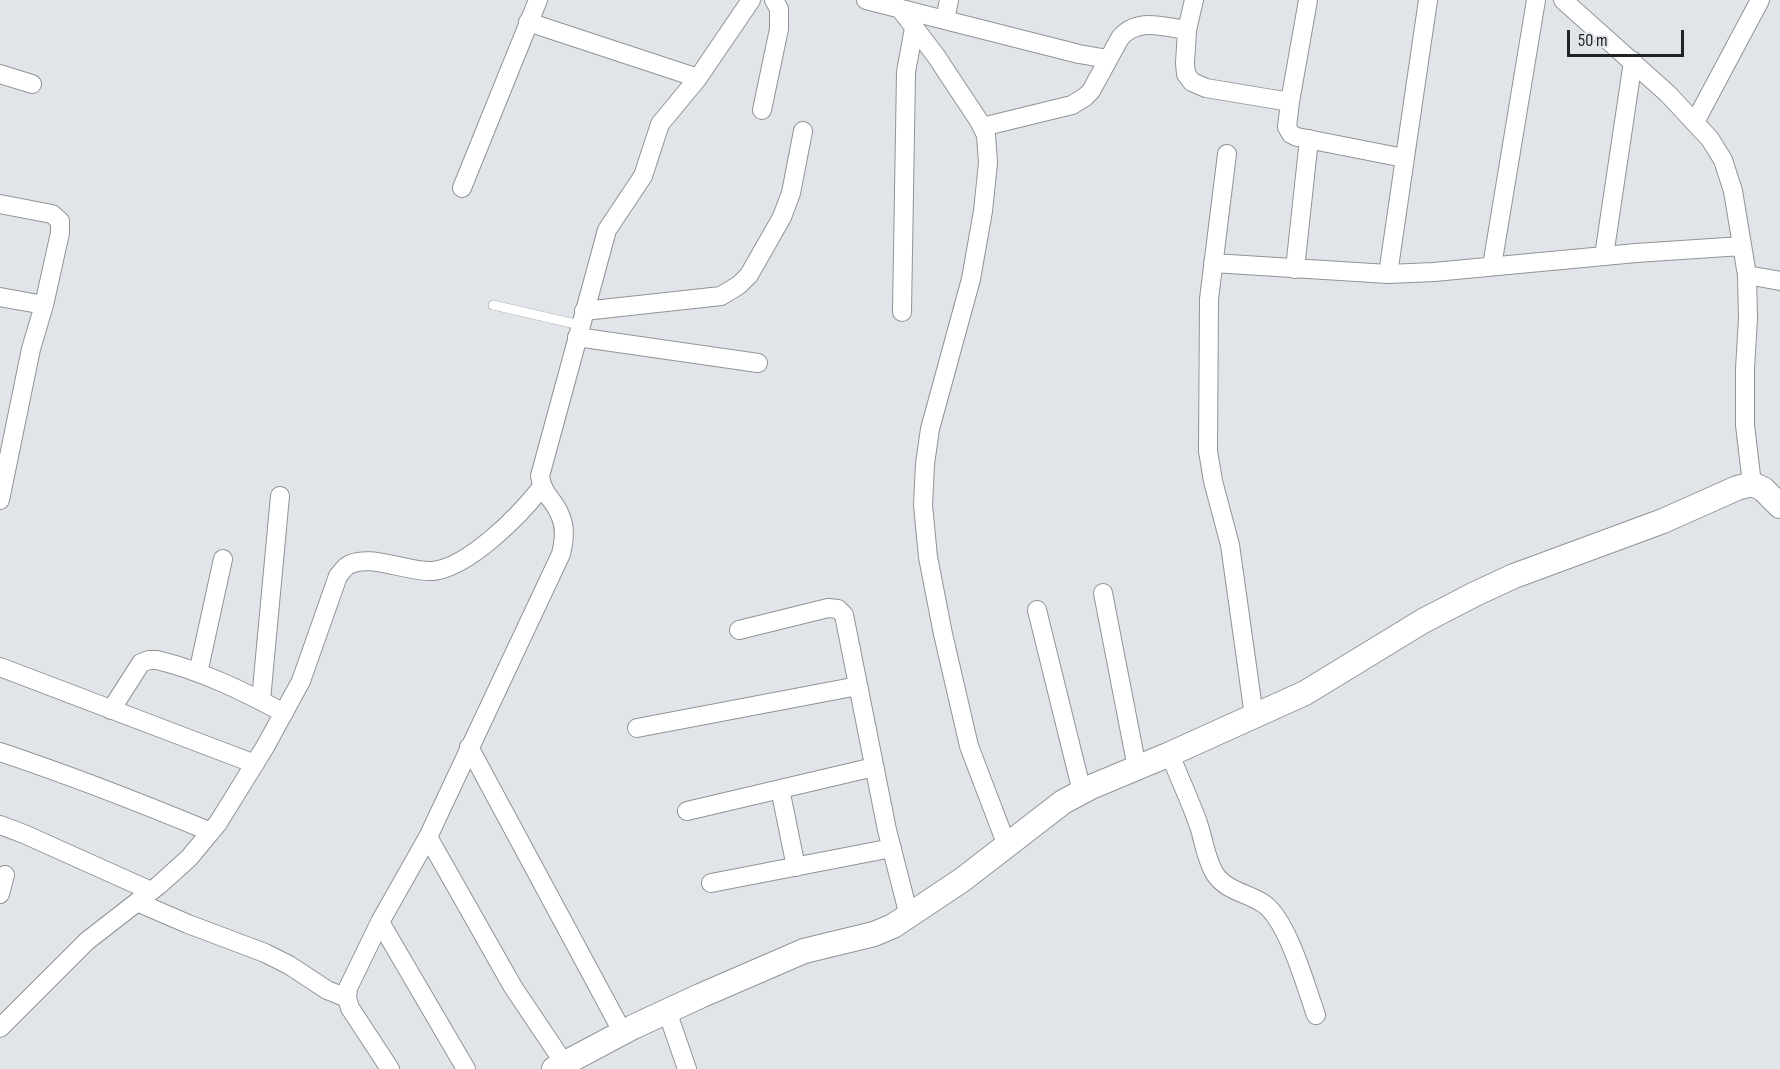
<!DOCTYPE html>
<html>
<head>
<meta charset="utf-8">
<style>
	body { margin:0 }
	#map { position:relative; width:1780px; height:1069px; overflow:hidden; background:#e1e5e9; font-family:"Sofia Sans Condensed",sans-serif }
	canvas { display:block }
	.scale { position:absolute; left:1567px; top:30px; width:117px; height:27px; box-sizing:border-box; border:3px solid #212223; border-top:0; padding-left:8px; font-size:18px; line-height:21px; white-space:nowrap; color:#212223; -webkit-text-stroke:4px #e1e5e9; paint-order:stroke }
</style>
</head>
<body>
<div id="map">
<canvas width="1780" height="1069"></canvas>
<div class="scale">50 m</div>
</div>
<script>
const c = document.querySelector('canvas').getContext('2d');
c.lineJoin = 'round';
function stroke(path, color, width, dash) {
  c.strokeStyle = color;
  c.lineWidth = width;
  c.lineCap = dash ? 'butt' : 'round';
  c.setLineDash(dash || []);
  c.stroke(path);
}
const service = new Path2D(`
	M493 305 580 325`);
const minor = new Path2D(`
	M866 0 1079 54 1108 59
	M1194 0 1187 30 1185 63 1186 74 1192 82 1206 88 1290 102
	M1308 0 1290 102 1287 127 1291 134 1297 137 1404 158
	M1563 0 1668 94 1710 139 1723 160 1733 191 1747 275 1748 318 1745 369V425L1752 484
	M901 10 936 56 979 121 986 135 988 163 983 211 971 279 930 429 925 464 923 505 928 557 943 634 969 746 1007 846
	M945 20 949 0
	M528 22 698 78
	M0 74 32 84
	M762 110 779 29V9L774 0
	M1695 122 1760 0
	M982 127 1072 105 1085 97 1091 91 1120 38C1137 17 1163 27 1187 30
	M1227 154 1209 299 1208 451 1213 481 1230 545 1254 716
	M462 188 538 0
	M0 204 52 214 60 221V233L44 305 31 349 0 500
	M1604 256 1633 61
	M1213 263 1388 274 1434 272 1636 253 1742 246
	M1492 266 1536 0
	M1295 269 1309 139
	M1388 274 1428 0
	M1747 275 1780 281
	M0 297 44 305
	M584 311 721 296 739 285 749 275 782 217 791 193 803 131
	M902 312 906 72 914 28
	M577 337 758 363
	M1103 593 1137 768
	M1037 610 1082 792
	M739 630 828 608 838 609 844 615 887 830 909 916
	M0 667 255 764
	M198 673 223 559
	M261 700 280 496
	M111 710 141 663 149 660H157C202 671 243 691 284 713
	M637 728 858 686
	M469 747 623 1033
	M0 752C72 776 141 803 211 832
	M1170 754C1179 778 1191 802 1199 826 1204 841 1206 860 1215 874 1226 891 1248 893 1264 904 1288 921 1306 987 1316 1015
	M780 789 796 867
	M687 811 874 767
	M0 825 24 834 151 891
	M428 837 513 987 564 1063
	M711 883 892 848
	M0 894 5 875
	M137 902 188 924 265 953 289 965 327 990 347 998
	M380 922 466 1069
	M667 1011 687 1069
	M0 1028 87 941 159 885 189 858 218 823 265 747 301 681 338 576C341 573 344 568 347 566 367 552 409 573 433 571 469 567 520 515 541 488
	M390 1069 350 1008 347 998 348 988 380 922 428 837 561 554C564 541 566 528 560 515 554 499 543 496 540 476L607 230 643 176 660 124 698 78 751 0`);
const tertiary = new Path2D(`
	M554 1069 633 1027 700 996 804 951 874 934 893 926 962 880 1063 802 1091 787 1170 754 1305 693 1423 621 1475 594 1514 576 1663 521 1737 488 1752 484 1763 489 1780 506`);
stroke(service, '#909497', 10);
stroke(minor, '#909497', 20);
stroke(tertiary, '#909497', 26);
stroke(service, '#fff', 9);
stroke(minor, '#fff', 18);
stroke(tertiary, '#fff', 24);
</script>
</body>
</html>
